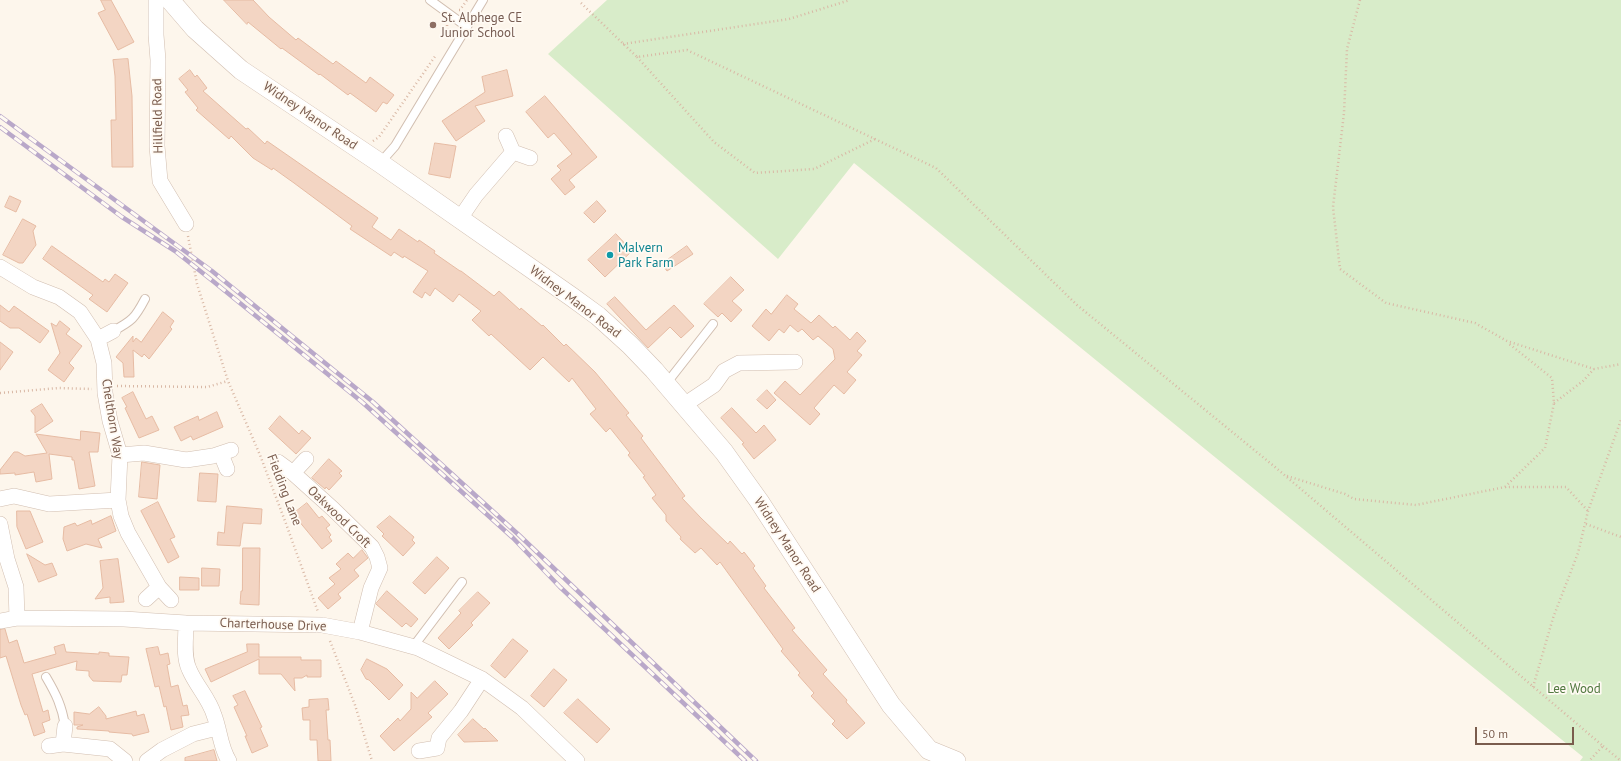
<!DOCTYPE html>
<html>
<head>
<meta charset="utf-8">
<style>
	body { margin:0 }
	#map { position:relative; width:1621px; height:761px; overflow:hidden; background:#fdf6ec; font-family:"PT Sans",sans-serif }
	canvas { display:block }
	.scale { position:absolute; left:1475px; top:727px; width:99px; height:18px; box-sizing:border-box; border:2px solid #7a5c4d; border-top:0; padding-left:5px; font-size:12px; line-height:14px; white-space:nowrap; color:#7a5c4d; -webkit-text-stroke:3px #fffaf3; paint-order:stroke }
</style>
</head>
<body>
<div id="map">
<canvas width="1621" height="761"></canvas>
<div class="scale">50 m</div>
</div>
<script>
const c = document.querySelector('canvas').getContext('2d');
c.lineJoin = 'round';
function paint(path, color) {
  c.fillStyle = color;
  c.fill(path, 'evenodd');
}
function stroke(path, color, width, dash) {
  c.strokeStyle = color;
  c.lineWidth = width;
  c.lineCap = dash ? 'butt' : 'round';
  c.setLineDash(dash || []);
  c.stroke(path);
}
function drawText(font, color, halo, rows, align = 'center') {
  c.font = font + ' "PT Sans",sans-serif';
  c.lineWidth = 3.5;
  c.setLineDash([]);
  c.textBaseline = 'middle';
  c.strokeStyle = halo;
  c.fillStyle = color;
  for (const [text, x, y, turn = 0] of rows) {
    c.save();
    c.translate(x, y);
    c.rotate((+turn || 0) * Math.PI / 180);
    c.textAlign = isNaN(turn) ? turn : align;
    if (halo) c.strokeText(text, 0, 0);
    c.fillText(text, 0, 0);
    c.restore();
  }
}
paint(new Path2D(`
	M607 0H1621V761H1580L1583 757 854 163 778 259 548 54Z`), '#d8ecc9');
const building = new Path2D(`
	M101 0H111L134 42 118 50 98 13 105 10Z
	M224 0H253L269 17 296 40 298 38 333 64 336 61 366 83 370 77 394 95 387 104 383 102 376 112 350 93 348 95 320 74 319 75 282 48 281 49 248 22 247 24Z
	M128 59 132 96 133 167H112L111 120H116L115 76 113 60Z
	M190 70 195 77 197 75 207 88 203 91 246 129 248 128 265 144 267 141 378 218 372 227 391 240 399 229 418 242 419 240 435 251 434 253 460 271H461L494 296 499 291 520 310 521 308 542 326 543 325 564 346 566 344 595 372 629 413 626 415 643 436 641 438 685 496 682 498 701 518 728 544 730 541 742 554 744 552 755 566 753 568 766 586 764 588 795 628 792 630 827 670 823 674 847 700 846 702 865 723 847 739 832 724 835 721 811 696 814 693 798 675 800 673 781 651 783 649 720 562 717 565 701 548 695 553 680 539 681 537 666 521V515L652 498 656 495 643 477 645 476 628 455 630 453 610 428 606 432 590 414 596 409 572 378 569 382 543 357 530 370 491 334 489 336 472 320 481 311 459 294 453 302 435 288 430 296 425 292 422 298 413 292 428 271 404 256 403 258 394 252 391 256 350 229 352 226 294 183 273 168 272 170 253 158 231 136 229 139 196 110 198 108 185 92 188 90 179 79Z
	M507 70 513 96 475 106 485 121 456 141 442 121 485 92 482 77Z
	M545 96 597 157 569 180 575 187 565 195 551 179 561 170 557 166 572 154 554 133 548 138 526 112Z
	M435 143 456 146 450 178 429 174Z
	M10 196 21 201 16 212 5 207Z
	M597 201 606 211 594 223 584 213Z
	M23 219 36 226 33 231 36 245 23 263H19L3 255Z
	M616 234 632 251 605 277 588 260Z
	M52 246 103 282 105 279 109 282 115 274 128 283 107 312 89 299 93 295 43 259Z
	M687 246 693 254 667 271 662 264Z
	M731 277 744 290 732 301 742 310 731 322 722 313 718 317 704 304Z
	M787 295 798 304 794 309 811 323 819 315 833 328 835 326 850 340 857 332 866 341 857 351 862 355 847 372 856 380 844 394 834 385 814 408 820 414 810 425 774 393 785 381 800 395 835 359 833 349 818 336 813 340 802 329 798 332 790 325 784 333 779 329 769 341 752 326 766 309 771 314Z
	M615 297 646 330 674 305 694 326 681 338 670 327 648 348 607 304Z
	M0 305 9 312 14 306 49 331 40 343 19 328H10L0 321Z
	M163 312 174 321 170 327 172 329 149 359 144 354 142 357 133 350 134 377H124L123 363 116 357 133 336V342L136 338 141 342Z
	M60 321 70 329 66 334 82 346 69 363 74 368 64 382 48 370 60 353 51 323 56 326Z
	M0 342 13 352 0 370Z
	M767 390 776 400 767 409 757 400Z
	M133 392 146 419 152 416 159 430 139 438 125 408 127 407 122 398Z
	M42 404 53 421 35 433V416L31 411Z
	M732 408 756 433 764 425 776 440 754 459 742 444 744 443 721 418Z
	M217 412 223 427 193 440 191 436 181 441 174 427 198 416 199 420Z
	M280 416 299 434 302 430 311 438 296 454 269 429Z
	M81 431 100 433 98 452H89L95 486 79 489 74 460H72V457L49 454 52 479 36 482 34 472 15 475V473L0 474V470L14 452H18L25 456 47 453 36 434 80 440Z
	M329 459 342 471 339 473 342 476 329 490 326 487 325 489 312 478Z
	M142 462 160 465 157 499 139 497Z
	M200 473 218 474 216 502 198 501Z
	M158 502 175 537 170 539 179 557 168 563 141 511Z
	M307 503 319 518 322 516 330 525 326 528 331 535 329 537 332 541 322 549 293 514Z
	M227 506 262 509 261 524 243 523 240 546 217 545 218 532 224 533Z
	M17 511H30L43 542 26 549 17 527Z
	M111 516 116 531 98 539 102 548 86 544 67 551 63 539 64 527 75 523 77 526 91 520 92 524Z
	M390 516 414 537 412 540 415 543 403 556 382 536 384 534 377 527Z
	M243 548H260L259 605 240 604 241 591H242Z
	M362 550 368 558 354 570 359 576 338 594 341 598 328 609 318 598 335 584 329 578 341 569 336 564 348 553 353 558Z
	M27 554 45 565 52 563 57 575 39 582Z
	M437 557 449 568 425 594 413 583Z
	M118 559 124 602 110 603V597L95 599 103 588 100 561Z
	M202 568 220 569 219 586H202Z
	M180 577 199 578V590H180Z
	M387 591 418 619 411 627 406 623 402 627 376 604Z
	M478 592 490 603 471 623 473 625 449 649 438 638 461 613 459 611Z
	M5 629 9 643 17 640 24 663 56 654 54 647 64 644 66 652 99 654V652L109 653V656L129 657 127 675H122L121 682 93 681 89 676V671L76 670 77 661 32 674 43 712 48 710 50 720 42 723 45 732 34 736 27 714 25 715 21 705 6 656 0 658V630Z
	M513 639 528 651 505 678 491 666Z
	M247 644H259V657H301V660H321V677H307V675L302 678H294L295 691 281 674H259V659L211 682 205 669 247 652Z
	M158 647 160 655 168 653 170 664 167 665 171 687 178 685 183 706 187 705 189 715 181 716 183 727 171 730 166 706 164 707 159 686 155 687 146 649Z
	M367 659 387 669 403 685 389 700 369 680 366 679 361 670Z
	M554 669 567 680 544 707 531 696Z
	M435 681 448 694 428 713 432 717 394 751 380 736 398 718 400 721 411 709V692L417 698Z
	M245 691 262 727 260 728 268 746 252 753 245 736H247L234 707 238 705 233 696Z
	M328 699 329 710H326L328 740H330L331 761H318L317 740H310V720H303L302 708 309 707V700Z
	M578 699 610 729 597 743 564 713Z
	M99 707 106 716V719L136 711 137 716 144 714 149 732 133 736 132 734 109 732V731L77 729V727L83 725H74V712L89 714Z
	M473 719 484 729 485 728 498 741 464 742 458 735Z
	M214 750 217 761H185V758Z`);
paint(building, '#f3d5c3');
stroke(building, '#e6bba3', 1);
const service = new Path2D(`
	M430 0 467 27
	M380 163 395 146 483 0
	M113 331C132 321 135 318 145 299
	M666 384 713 324
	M413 647 462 582
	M46 677C56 694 62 706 65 726`);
const minor = new Path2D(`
	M156 0V35L158 60 157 146 160 181 186 224
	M506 136 513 152 530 158
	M459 220 476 195 513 152
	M0 267 33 287 59 297 80 312 98 339 104 363 105 393 110 421 120 455 118 500 121 516 128 533 159 587 171 600
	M98 339 113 331
	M684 405 714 385 724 371 739 363 795 362
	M221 454 227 469
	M120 455 144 453 186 460 213 456 231 450
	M278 462 293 473 333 509 372 547 377 557 380 568 371 588 360 632
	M293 473 306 459
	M0 499 14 496 49 504 118 500
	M0 524 7 559 16 587 17 618
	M146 599 159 587
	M0 621 17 618 124 619 186 623 322 625 360 632 418 648 482 679 522 708 577 761
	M186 623C186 638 183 656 189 669 196 686 209 698 214 715 220 730 220 747 229 761
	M65 726 63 744 110 749 125 761
	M49 746 63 744
	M419 751 437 748 439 738 461 711 482 679
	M147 761 162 750 193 734 217 728`);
const tertiary = new Path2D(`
	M170 0 195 29 241 70 380 163 572 297 598 316 630 345 654 370 724 452 759 501 891 705 929 750 956 761`);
stroke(service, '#d1beb0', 10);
stroke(minor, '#d1beb0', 16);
stroke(tertiary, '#d1beb0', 20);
stroke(new Path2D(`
	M1360 0 1347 49 1344 113 1333 207 1340 269 1386 303 1475 323 1507 341 1594 369 1621 364
	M581 3 637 57 687 50 936 168 1077 305 1275 467 1603 746 1589 761
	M459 10H460L467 0
	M447 25 448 36
	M623 44 789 19 850 0
	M637 57 714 142 755 173 814 169 875 139
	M373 141 379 137 436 55
	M188 236 197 284 228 381 260 455 285 521 318 612
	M117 386 207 387 228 381
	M0 393 59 388 92 389
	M1554 403 1583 381 1594 369
	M1287 476 1345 494 1354 499 1416 505 1505 487H1566L1588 511
	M1505 487 1545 448 1554 403 1552 378 1508 343
	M1586 524 1621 537
	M330 641 355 705 372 761
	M1533 687 1553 618 1578 553 1588 511 1621 420
	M1603 746 1621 761`), '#d9b8a5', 2.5, [1, 3]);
stroke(service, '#fff', 8);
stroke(minor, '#fff', 15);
stroke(tertiary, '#fff', 19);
const rail = new Path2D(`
	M0 116 212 271 373 402 520 536 756 761
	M0 127 122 217 175 251 214 282 362 402 513 538 560 587 745 761`);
stroke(rail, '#b9a8c9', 4.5);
stroke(rail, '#fffaf3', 3, [9]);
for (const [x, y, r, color] of [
	[433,25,4,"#8d6e63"],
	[610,255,4,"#0f9aa8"]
]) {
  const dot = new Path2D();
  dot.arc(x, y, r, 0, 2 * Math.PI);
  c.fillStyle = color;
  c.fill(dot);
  stroke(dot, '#fffaf3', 1.5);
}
drawText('13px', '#785e54', '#fffaf3', [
	["St. Alphege CE",441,18],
	["Junior School",441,33]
], 'left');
drawText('13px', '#7a5c4d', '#fffaf3', [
	["Hillfield Road",158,116,-91],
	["Widney Manor Road",310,116,34],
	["Widney Manor Road",575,302,37],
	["Chelthorn Way",112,419,81],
	["Fielding Lane",284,490,69],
	["Oakwood Croft",339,517,44],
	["Widney Manor Road",787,545,57],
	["Charterhouse Drive",273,625,2]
]);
drawText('13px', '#0d838f', '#fffaf3', [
	["Malvern",618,248],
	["Park Farm",618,263]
], 'left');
drawText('13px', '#537a41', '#fffaf3', [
	["Lee Wood",1574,689]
]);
</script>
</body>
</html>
